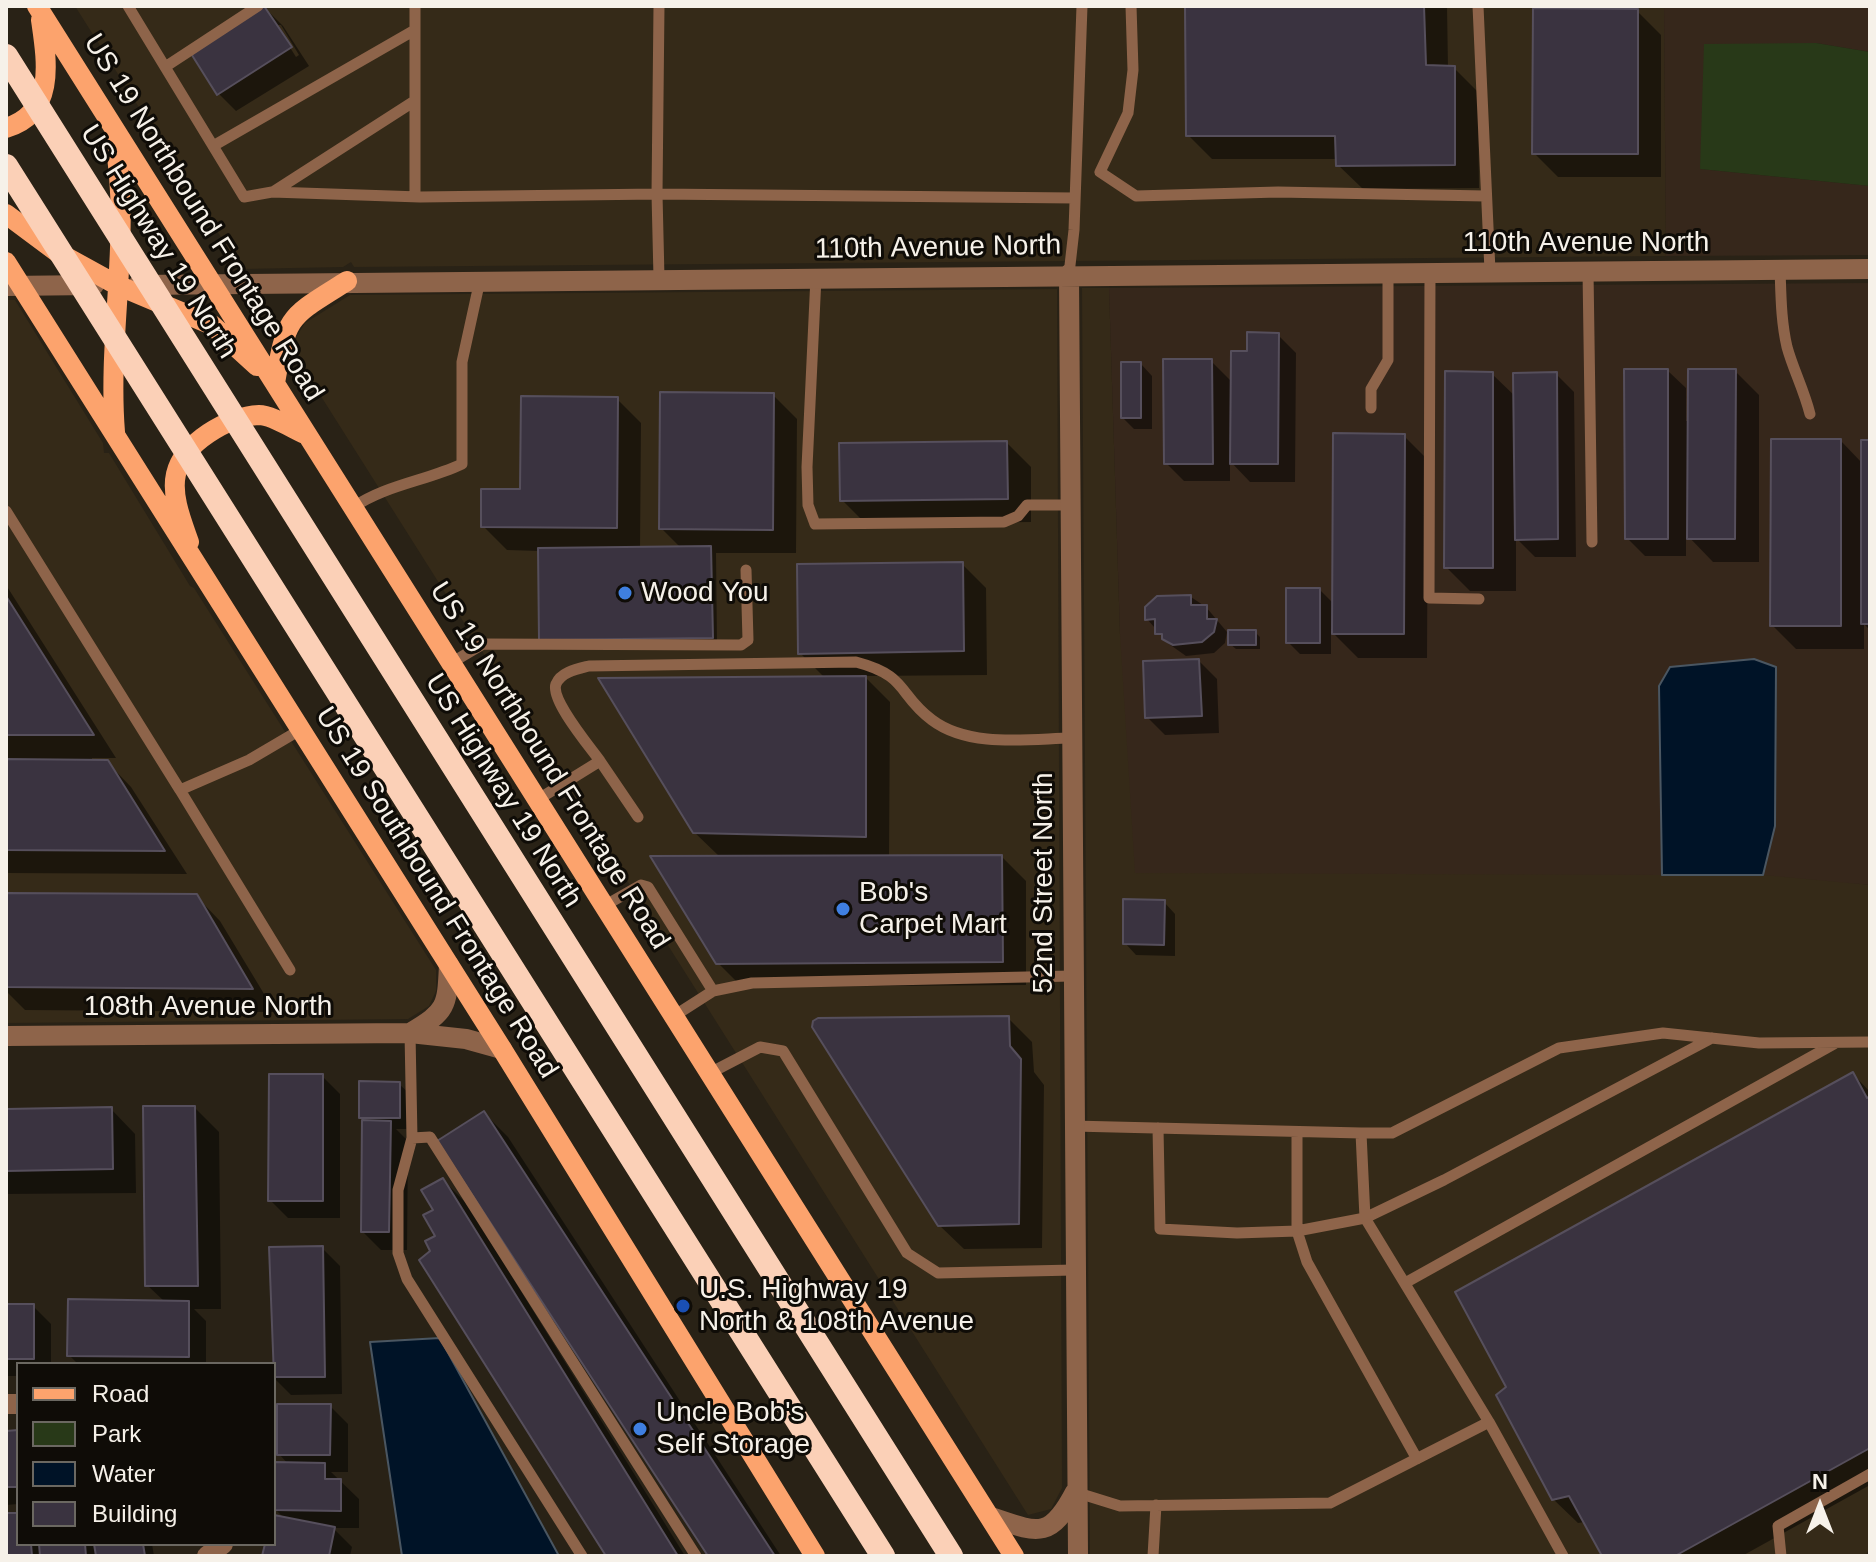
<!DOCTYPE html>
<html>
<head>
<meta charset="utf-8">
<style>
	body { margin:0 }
	#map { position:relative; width:1876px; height:1562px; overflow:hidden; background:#292216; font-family:Arial,sans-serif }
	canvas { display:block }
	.frame { position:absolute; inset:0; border:8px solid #f6f1e9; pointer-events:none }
	.legend { position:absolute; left:16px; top:1362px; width:260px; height:184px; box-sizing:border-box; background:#0f0c07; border:2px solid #6b6861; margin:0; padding:10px 14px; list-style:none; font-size:24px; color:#f6f1e9 }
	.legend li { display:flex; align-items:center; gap:16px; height:40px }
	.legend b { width:40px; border:2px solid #6b6861 }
	.north { position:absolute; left:1780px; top:1466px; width:80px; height:80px; -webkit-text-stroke:6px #0f0c07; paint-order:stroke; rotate:0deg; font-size:22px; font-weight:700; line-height:32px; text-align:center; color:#f6f1e9 }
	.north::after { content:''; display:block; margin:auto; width:28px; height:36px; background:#f6f1e9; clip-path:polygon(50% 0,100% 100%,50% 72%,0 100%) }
</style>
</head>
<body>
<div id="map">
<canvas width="1876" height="1562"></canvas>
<div class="frame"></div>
<ul class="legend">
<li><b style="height:10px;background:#fca36d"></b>Road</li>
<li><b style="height:22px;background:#283918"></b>Park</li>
<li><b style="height:22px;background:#001327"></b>Water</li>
<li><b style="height:22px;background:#3a3340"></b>Building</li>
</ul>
<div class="north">N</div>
</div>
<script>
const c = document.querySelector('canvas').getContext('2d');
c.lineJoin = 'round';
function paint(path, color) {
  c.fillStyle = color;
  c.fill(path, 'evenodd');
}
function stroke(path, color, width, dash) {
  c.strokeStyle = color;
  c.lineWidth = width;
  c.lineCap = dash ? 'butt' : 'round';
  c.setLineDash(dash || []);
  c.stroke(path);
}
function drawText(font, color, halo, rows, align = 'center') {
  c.font = font + ' Arial,sans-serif';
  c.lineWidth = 6;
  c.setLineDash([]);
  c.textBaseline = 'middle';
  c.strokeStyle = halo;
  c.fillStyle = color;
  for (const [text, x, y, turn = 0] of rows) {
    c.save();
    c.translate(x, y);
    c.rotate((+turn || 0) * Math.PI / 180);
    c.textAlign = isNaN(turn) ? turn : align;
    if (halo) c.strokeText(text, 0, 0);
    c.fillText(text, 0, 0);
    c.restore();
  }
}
paint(new Path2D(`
	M75 6H1664L1666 256 354 267 351 262 343 267 241 269Z
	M1082 288H1109L1120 634 1792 875 1870 885V1548L1865 1556H1090Z
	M1057 289 1062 1488 1051 1509 1028 1515 293 352 295 339 305 323 350 295Z
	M6 300H15L103 443 104 453H109L190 586 194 588 436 970V991L429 1006 408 1019 6 1023Z`), '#352a18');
paint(new Path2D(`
	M1664 6H1870V52L1816 43 1700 169 1870 186V255L1666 256Z
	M1870 283V885L1763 875 1775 826 1776 668 1754 659 1660 686 1662 875 1135 873 1120 634 1109 288Z`), '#36271b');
paint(new Path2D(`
	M1816 43 1870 52V186L1700 169 1704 44Z`), '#283918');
const water = new Path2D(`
	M1754 659 1776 667 1775 826 1763 875H1662L1659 686 1670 667Z
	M440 1338 559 1556H402L370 1342Z`);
paint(water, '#001327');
stroke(water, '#4a5661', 2);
paint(new Path2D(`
	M1187 6H1447L1448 68H1454L1478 92 1479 188 1363 189 1338 165V159H1212L1188 135Z
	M265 8 283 26 309 66 236 111 218 93 192 52ZM276 25H281L299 55 296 57Z
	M1637 11 1661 35V177H1558L1534 153Z
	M1278 335 1296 353 1295 482H1250L1230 461V481H1184L1166 463 1211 361 1232 382 1249 353Z
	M1141 364 1152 376V429H1134L1123 418Z
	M1668 371 1686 388V421H1690L1735 371 1759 395V562H1713L1686 534V556H1645L1627 538Z
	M1492 374 1516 397 1556 374 1574 392 1576 557H1535L1516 538V591H1470L1446 567Z
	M773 395 797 419 796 553H716L717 643 546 645 540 551 507 550 483 526 617 399 641 423 640 549 681 548 661 528Z
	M1404 436 1428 460 1427 658H1358L1331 631V654H1300L1288 642 1320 590 1334 604Z
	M1841 441 1863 464 1870 442V630L1864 624V649H1796L1772 625Z
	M1007 443 1031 467V522L866 524 842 500Z
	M962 564 986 588 987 675 864 676 890 702 889 857H1002L1026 881V985L742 987 717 962 720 857 694 832 825 678 800 653Z
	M6 585 116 758H92V762H107L131 787 187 874 6 873Z
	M1191 597 1206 607 1227 632 1225 643 1214 653 1186 656 1169 644 1147 619Z
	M1255 632 1260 637V649H1236L1230 644Z
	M1199 661 1217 679 1219 733 1165 735 1147 717Z
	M6 895 196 896 220 921 275 1012 25 1010 6 991Z
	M1164 902 1175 914V956L1136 955 1125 943Z
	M1008 1018 1032 1042 1034 1072 1044 1085 1042 1248 964 1249 939 1225Z
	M1853 1074 1870 1092V1485L1742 1556H1604L1585 1522 1578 1523 1553 1499Z
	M322 1076 340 1094V1218H288L270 1200Z
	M399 1084 411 1095V1129H396L408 1141 407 1250H381L363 1232 364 1120 361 1117Z
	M195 1108 219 1132 221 1309H194L206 1321V1364H78L69 1355 165 1302 147 1285Z
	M111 1109 135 1134 136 1193 6 1194V1111Z
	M484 1113 508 1137 781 1556H711Z
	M443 1180 467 1204 685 1556H608L433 1252Z
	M322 1248 340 1266 342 1394 291 1395 274 1378 271 1249Z
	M6 1306H33L51 1324V1364H18V1376H6Z
	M330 1406 348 1424V1472H331L359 1499V1528H333L352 1547 350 1556H264L267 1544H274V1517L285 1519 276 1510 289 1465 279 1454Z
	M18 1432V1504L6 1505V1433Z
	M18 1515V1544H152L154 1556H6V1516Z`), '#0007');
const building = new Path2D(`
	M264 6 292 47 217 95 190 52Z
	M1185 6H1424L1426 65 1455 66V165L1336 166 1335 136H1186Z
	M1533 8 1638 9V154H1532Z
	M1247 332 1279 333 1278 464H1230L1231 351H1247Z
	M1163 359H1212L1213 464H1164Z
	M1121 362H1141V418H1121Z
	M1624 369H1668V539H1625Z
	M1688 369H1736L1735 539H1687Z
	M1445 371 1493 372V568H1444Z
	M1557 372 1558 539 1515 540 1513 373Z
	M660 392 774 393 773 530 659 529Z
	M521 396 618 397 617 528 481 527V489H520Z
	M1333 433 1405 434 1404 634H1332Z
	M1771 439H1841V626H1770Z
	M1861 440H1870V624H1861Z
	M1007 441 1008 499 840 501 839 443Z
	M711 546 713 638 539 640 538 548Z
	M963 562 964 651 798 654 797 564Z
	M1286 588H1320V643H1286Z
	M1191 595V605H1207V619H1217L1214 632 1202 642 1173 645 1162 639V634H1155V619L1145 620V607L1157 596Z
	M6 596 94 735H6Z
	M1228 630H1256V645H1228Z
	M1199 659 1202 716 1145 718 1143 661Z
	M866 676V837L693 833 598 678Z
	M6 759 108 760 165 851 6 850Z
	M1002 855 1003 962 716 964 650 856Z
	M6 893 197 894 253 989 6 987Z
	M1123 899 1165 900 1164 945 1123 944Z
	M1009 1016 1010 1046 1021 1059 1019 1224 938 1226 812 1027 813 1021 818 1018Z
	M1853 1072 1867 1098 1870 1096V1448L1675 1556H1602L1569 1496 1552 1500 1496 1395 1506 1387 1455 1292Z
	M269 1074H323V1201H268Z
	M359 1081 400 1082V1118H359Z
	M143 1106H195L198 1286H145Z
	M112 1107 113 1169 6 1171V1109Z
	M484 1111 775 1556H708L437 1141Z
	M362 1120 391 1121 389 1232H361Z
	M443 1178 678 1556H606L419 1260 430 1251 425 1241 435 1236 423 1215 433 1210 421 1190Z
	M323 1246 325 1377H274L269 1247Z
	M68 1299 189 1301V1357L67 1356Z
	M6 1304H34V1359H6Z
	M277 1404H331L330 1455H277Z
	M18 1430V1487H6V1431Z
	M274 1462 325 1463V1479H341V1511L274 1510Z
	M6 1513H18V1544H31L32 1556H6Z
	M274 1515 335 1527 329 1556H262L265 1544H274Z
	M39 1544H85L86 1556H40Z
	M94 1544H143L145 1556H96Z`);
paint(building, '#3a3340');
stroke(building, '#564f5c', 2);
stroke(new Path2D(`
	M128 6 244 197 272 192 420 197 657 194 659 6
	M415 6V196
	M1131 6 1133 70 1128 113 1100 172 1136 196 1278 192 1485 196
	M1478 6 1490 271
	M165 67 258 6
	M213 146 413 31
	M273 192 413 102
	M1780 269C1781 296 1781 321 1787 347 1793 369 1804 390 1810 414
	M1588 271 1592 542
	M1430 272 1429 598 1479 599
	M1069 274 1074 230 1082 6
	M816 277 807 467 808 505 815 524 1004 522 1018 516 1027 505H1070
	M659 278 657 194 1075 198
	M1371 408V389L1388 360V272
	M352 508C385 485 426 481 462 464V362L480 280
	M6 511 180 790 249 760 300 730
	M451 663 483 644 741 645 748 640 746 570
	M600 761C590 747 550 700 556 684 561 672 577 669 589 666L856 662C909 676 897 694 932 720 969 748 1028 739 1071 738
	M180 790 290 970
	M537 800 600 761 638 817
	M604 906 641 885 648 887 713 991
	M674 1016 713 991 752 983 1072 976
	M410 1033 412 1138 398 1190V1253L407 1279 582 1556
	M710 1073 760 1047 783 1051 907 1253 938 1273 1074 1270
	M1073 1126 1361 1133 1365 1218 1489 1422 1330 1503 1120 1506 1075 1492
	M1158 1128 1160 1229 1237 1233 1297 1231 1365 1218 1444 1180 1712 1038
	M1297 1132V1231L1307 1262 1417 1459
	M1361 1133H1392L1559 1048 1663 1033 1759 1043 1870 1042
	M412 1138 430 1137 696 1556
	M1405 1283 1834 1044
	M1489 1422 1563 1556
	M1153 1556 1156 1505
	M1781 1556 1778 1526 1870 1474`), '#8e644a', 11);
stroke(new Path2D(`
	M410 1033C447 1011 447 1007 449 965
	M6 1036 410 1033 466 1039 502 1049
	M6 1404H18
	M207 1556 223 1544`), '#8e644a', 20);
stroke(new Path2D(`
	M1069 274 1078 1556
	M138 285 1870 269
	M6 286 94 285
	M991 1517C1038 1533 1050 1540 1075 1492`), '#8e644a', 20);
stroke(new Path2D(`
	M37 6 1014 1556
	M6 128C56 113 47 62 41 20
	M114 137C132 234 107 334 115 432
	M6 214 57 252 117 285 212 325 257 366
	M6 262 502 1049 815 1556
	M275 383C287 314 288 318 347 281
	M189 542C182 522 171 496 176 474 183 443 228 416 259 415 272 415 293 429 305 434`), '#fca36d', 20);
stroke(new Path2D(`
	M6 56 951 1556
	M6 166 883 1556`), '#fbd0b7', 24);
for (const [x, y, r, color] of [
	[625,593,8,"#3f7fe0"],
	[843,909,8,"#3f7fe0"],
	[683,1306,8,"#1a4fb4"],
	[640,1429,8,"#3f7fe0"]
]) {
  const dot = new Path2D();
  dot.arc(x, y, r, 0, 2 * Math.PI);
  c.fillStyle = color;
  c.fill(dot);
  stroke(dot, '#0f0c07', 3);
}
drawText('28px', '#f6f1e9', '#0f0c07', [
	["US 19 Northbound Frontage Road",203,218,58],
	["US Highway 19 North",158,242,58],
	["110th Avenue North",1586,243],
	["110th Avenue North",938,248,-1],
	["US 19 Northbound Frontage Road",549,766,58],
	["US Highway 19 North",503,791,58],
	["52nd Street North",1044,883,-90],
	["US 19 Southbound Frontage Road",436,893,58],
	["108th Avenue North",208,1007]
]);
drawText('28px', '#f6f1e9', '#0f0c07', [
	["Wood You",641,593],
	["Bob's",859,893],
	["Carpet Mart",859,925],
	["U.S. Highway 19",699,1290],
	["North & 108th Avenue",699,1322],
	["Uncle Bob's",656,1413],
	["Self Storage",656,1445]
], 'left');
</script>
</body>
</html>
